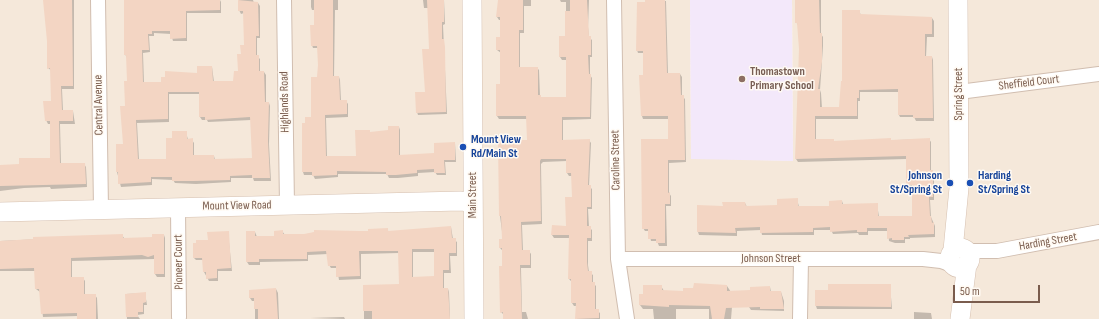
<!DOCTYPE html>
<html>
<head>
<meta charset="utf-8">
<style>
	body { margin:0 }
	#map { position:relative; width:1099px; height:319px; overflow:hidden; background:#fdf6ec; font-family:"Sofia Sans Condensed",sans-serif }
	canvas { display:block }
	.scale { position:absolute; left:953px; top:285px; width:87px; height:18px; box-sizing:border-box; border:2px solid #7a5c4d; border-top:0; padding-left:5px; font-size:12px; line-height:14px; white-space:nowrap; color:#7a5c4d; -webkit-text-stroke:3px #fffaf3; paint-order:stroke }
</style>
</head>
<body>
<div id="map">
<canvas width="1099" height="319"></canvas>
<div class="scale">50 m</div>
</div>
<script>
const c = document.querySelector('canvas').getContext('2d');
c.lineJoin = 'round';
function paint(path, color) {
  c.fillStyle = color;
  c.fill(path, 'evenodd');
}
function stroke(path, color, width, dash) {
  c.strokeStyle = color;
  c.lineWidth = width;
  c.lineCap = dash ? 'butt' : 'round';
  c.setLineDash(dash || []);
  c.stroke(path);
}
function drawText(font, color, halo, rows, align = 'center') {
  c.font = font + ' "Sofia Sans Condensed",sans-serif';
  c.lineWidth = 3;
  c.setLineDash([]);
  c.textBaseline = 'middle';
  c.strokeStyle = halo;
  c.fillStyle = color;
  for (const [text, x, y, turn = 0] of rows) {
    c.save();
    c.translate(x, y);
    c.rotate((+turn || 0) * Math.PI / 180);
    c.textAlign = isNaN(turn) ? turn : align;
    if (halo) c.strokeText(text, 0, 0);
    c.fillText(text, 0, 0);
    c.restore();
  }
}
paint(new Path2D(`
	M0 0H690L691 158 793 161 792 0H1099V319H0Z`), '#f5e8da');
paint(new Path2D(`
	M690 0H792L793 161 691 159Z`), '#f3e8fa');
paint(new Path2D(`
	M44 0H74V89H62L63 111H73L75 124H60L61 164H84L86 167 87 187 51 189 50 187 24 188 0 191V166L20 165 51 159V124H48L46 120 52 102V71L48 68V41Z
	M124 0H220L221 2V13H187V41H173L171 34 154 33V36H149L150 52 143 53 144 83H163L198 74 212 67 214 82H234L239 72 245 46 244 13 241 14 239 10V0H253L254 3H258L260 6V38H257V56L260 59V72H264L266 75V103H269L270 106 269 144 271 181H254L253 178H231V182L196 184 175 183 173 180 152 179V185L121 187 117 172 124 145 128 82 127 58 125 54ZM169 94H200V117L202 120H207L208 122 251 120 253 159 215 160 214 156H194V143L192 140H188L186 132 173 139 167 160H139L137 123 169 122Z
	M311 0H338V10H335L334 77H339L340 80 341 101H346L348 104V117L326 118 327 157H357L370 133 389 131 399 127 400 130V156L435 154 455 143 456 162H445L446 175H437L435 172 418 173V176L398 178H389L387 174H338V177L315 179 313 175H304L303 172 318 78V48H313L312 45 315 26V10H312L311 7Z
	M423 0H444L445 24 443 25 447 114 418 115 417 112 426 93 430 50 428 8H424Z
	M499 0H531V6H524V33H520V68H537L539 70 540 96 542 98H567V60H562L560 57 566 37V2H561L560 0H589L588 27 589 37 592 40V57H590V75L592 78 591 119 563 120V141L589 140 591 143 589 186 592 189V209H588L589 227 592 230V241H588V265L589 272 593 275V283L596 286V310L600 313V319H577V306H574L572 303V282L569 279 570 238H554L552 235 567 227 573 198 572 176H569L567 173V161L543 162 541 164 542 224 522 225 523 251H529L531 254V268H521L522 312H526L528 319H504V315L501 312 503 251 500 248 503 239 500 216 528 141 527 119H499L497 116 501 85V53L497 50V38H502L501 20H499L497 17Z
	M646 0 666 1 668 74H680L682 77V96L685 99 686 162 669 163V193L671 196V206H666L667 246H659L657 241H651L649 231H645L643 228 669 140V119H643L642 116 640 76H644V53H638L637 50Z
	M796 0H821V34L823 37V46L820 90 821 93 822 108H840L843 82 859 11 861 15 932 18 934 21V37H927L926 57H932L933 60 934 121H916L914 117H900L899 115V92H860V101H858V119H816V140H833L834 142 929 139 931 142V171L934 173V200H930L931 217 935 226V237L910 238V239H905V243H895L889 241 888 231H868V235H859L858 233 833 234 831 230H814V235H762L761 230 737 231V236L699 235 698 232 724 207 745 203 747 207 778 206 797 199 799 207H830L842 201 843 204H877L879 217H913V188H909L907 185V159L798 162 796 159 800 49 798 25 796 22Z
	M451 227 453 239 457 242V256H450L451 273H444V289H448L449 292 450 319H364V286L400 285 399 253 361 254V279L339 280 337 268H331L329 265 328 254 308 255V261L260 262V265H249L247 262 255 232 257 237H275L282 231 285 235 359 232 387 229 389 232ZM413 252H435V277H413Z
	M228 233 232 271H218V281H209L204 272 203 260H196L194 258 209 241Z
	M122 235 124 238H153L164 235 165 238V277H157L155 274V259L72 261V278H83L85 281V295H95L97 298 98 319H78V316L43 317 40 292 36 289V271H0V241Z
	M890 285 892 309H817L816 306V291Z
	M661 286 664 291 684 292 727 286 733 295 731 319H709V309H676V319H654L653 309H643L640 305Z
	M770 287 771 292H781L784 301V311L751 310 749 307Z
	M276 289 278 293 279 319H255V301H252L250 298Z
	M145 293 147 305H144V314L137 315 140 319H127L126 294Z
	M914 312 931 313 932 319H914Z
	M344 317 345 319 310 318Z`), '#0003');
paint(new Path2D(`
	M43 0H72L73 86H61L62 110H73V121H59L60 163H85L86 184 0 186V165L19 164V158H50V121H45L43 101H51L50 68 47 69V41Z
	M124 0H220V10L186 11V38L170 39V31H152V34H148L149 50H142L143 82H161V77H165V71L197 73V66H212L213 81H233L234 71H238L237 54H241L240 45H244L243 11H238V0L258 2 259 36H256V55H259V71H264L265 102H269L268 141 270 178H252V175L230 176V180L194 181H172V177H151V182L118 184V172H116V144H123L120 106H125L124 81H127L126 55H124ZM168 92H199V117H205V120L250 117 252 158 214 159V155H193V138L187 139V131H172V138H166V159H138L136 120 168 119Z
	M314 0H333V76H339L340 100H347V114L325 115 326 156H356L355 130H370V132L388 130V126H399V155L434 153V143L455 142V160H444L445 173H434V169L417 170V173L396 175H386V172L337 171V175L312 176V172H302V123H305V117H311V77H317L318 65 317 46H311L310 25H314Z
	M427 0H444V22H442V39H444L445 47 446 112 416 113 415 92H425L422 49H429Z
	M498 0H523V30H519V67H538V95H541V97H566V57H559V36H565V11H570V0H587L589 36H591V55H588L589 74H591L590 117H562V140L590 139 588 185H591V207H587V226H591V238H587V262L588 271H592V282H595V309H599V318L575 319 576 303H571V279H568L569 235H551L552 225 566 226 565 197H572L571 173H566V159H541L540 161 541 221 521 222 522 250H530V265H520L522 319H503V312L500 313 499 266H502V248H499V239H502L501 216H499L498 140H527L526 116H496V84H500V50H496V37H500V17H496Z
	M645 0H665L667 73H680L681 95H684L685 160H668V193L670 192V204H665V243H656V239H648V229H642L641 139H668V116H641L639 75H643V51H636L637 2H645Z
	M795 0H819L820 33H822V62L818 89H820V107H839L841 81H842V10H860V14L932 17V34H925V56H932L933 118H913V115H898V89L859 90V98H857V116H815V139H834V141L891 138V140L930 138V170H933V197H929L930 216H931L932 223 934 222V234L908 235 909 237H904V240H892V238L887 239V228H867V232H857V230L830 232V227L813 228V232L760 233V227L735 228 736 233 697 232V205L723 206 722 202H745L746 206 777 205V199L798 198V206H829V201L842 200V204L878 203V216H912V185H906V156L795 159 799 49 797 23H795Z
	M451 226 452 238H456V253H449V270H443V288H448L450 319H372V311H363V285L399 284 398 251H359L360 276 336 277V266H328L326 251 307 252V259H259V262H246V231H255V236H274V231L283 230V234H304L314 232V230L359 231H368V229L388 228V231ZM412 249H434V276L412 277Z
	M229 231 231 268 217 269V278L206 279V272H203L202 258H193V243H196V240H208L207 232Z
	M123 234V238L152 237V234H164V274H154V255L148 257 142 255 71 258V277H84V294H96V319H77V313L41 314 39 289H35L34 268 0 269V241L33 239V237Z
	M694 283 727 285V291L750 290V287L770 286V291H781L784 309H760V307L726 308 724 319H712L710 306 669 305V307L639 305V294H643V285H662V290L683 291V288H693Z
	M828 284H891V307L815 306V290H828Z
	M276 288 278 319H258V309H254V298H249V290Z
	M146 292V302L143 303V312H138V317H126L125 294Z`), '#f3d5c3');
const street = new Path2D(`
	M98 0 101 209
	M284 0 287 205
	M614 0 618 259 627 319
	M959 92 1099 74
	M178 207 179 317
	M966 251H997L1099 232
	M618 259H923L941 261 952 265
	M800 319 801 259`);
const secondary = new Path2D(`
	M472 0 474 319
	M0 212 461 201 473 203
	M950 258a10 10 0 1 1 20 0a10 10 0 1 1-20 0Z
	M953 250 959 188 958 0
	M960 319 967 264`);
stroke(street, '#d1beb0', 16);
stroke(secondary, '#d6c0b0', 20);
stroke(street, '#fff', 14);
stroke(secondary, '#fff', 19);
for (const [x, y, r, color] of [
	[742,79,4,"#8d6e63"],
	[463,147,4,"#1a4fb4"],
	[950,183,4,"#1a4fb4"],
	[970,183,4,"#1a4fb4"]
]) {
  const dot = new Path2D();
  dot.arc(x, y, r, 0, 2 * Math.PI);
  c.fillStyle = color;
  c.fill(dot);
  stroke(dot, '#fffaf3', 1.5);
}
drawText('bold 12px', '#785e54', '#fffaf3', [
	["Thomastown",750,72],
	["Primary School",750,86]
], 'left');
drawText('12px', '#7a5c4d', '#fffaf3', [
	["Sheffield Court",1029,83,-7],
	["Spring Street",959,94,-90],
	["Highlands Road",285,102,-91],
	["Central Avenue",99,105,-91],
	["Caroline Street",616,160,-91],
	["Main Street",473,195,-90],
	["Mount View Road",237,206,-1],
	["Harding Street",1048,242,-10],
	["Johnson Street",771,259],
	["Pioneer Court",179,262,-91]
]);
drawText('bold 12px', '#164399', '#fffaf3', [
	["Mount View",471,140],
	["Rd/Main St",471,154],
	["Johnson",942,176,"right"],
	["St/Spring St",942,190,"right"],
	["Harding",978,176],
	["St/Spring St",978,190]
], 'left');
</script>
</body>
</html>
